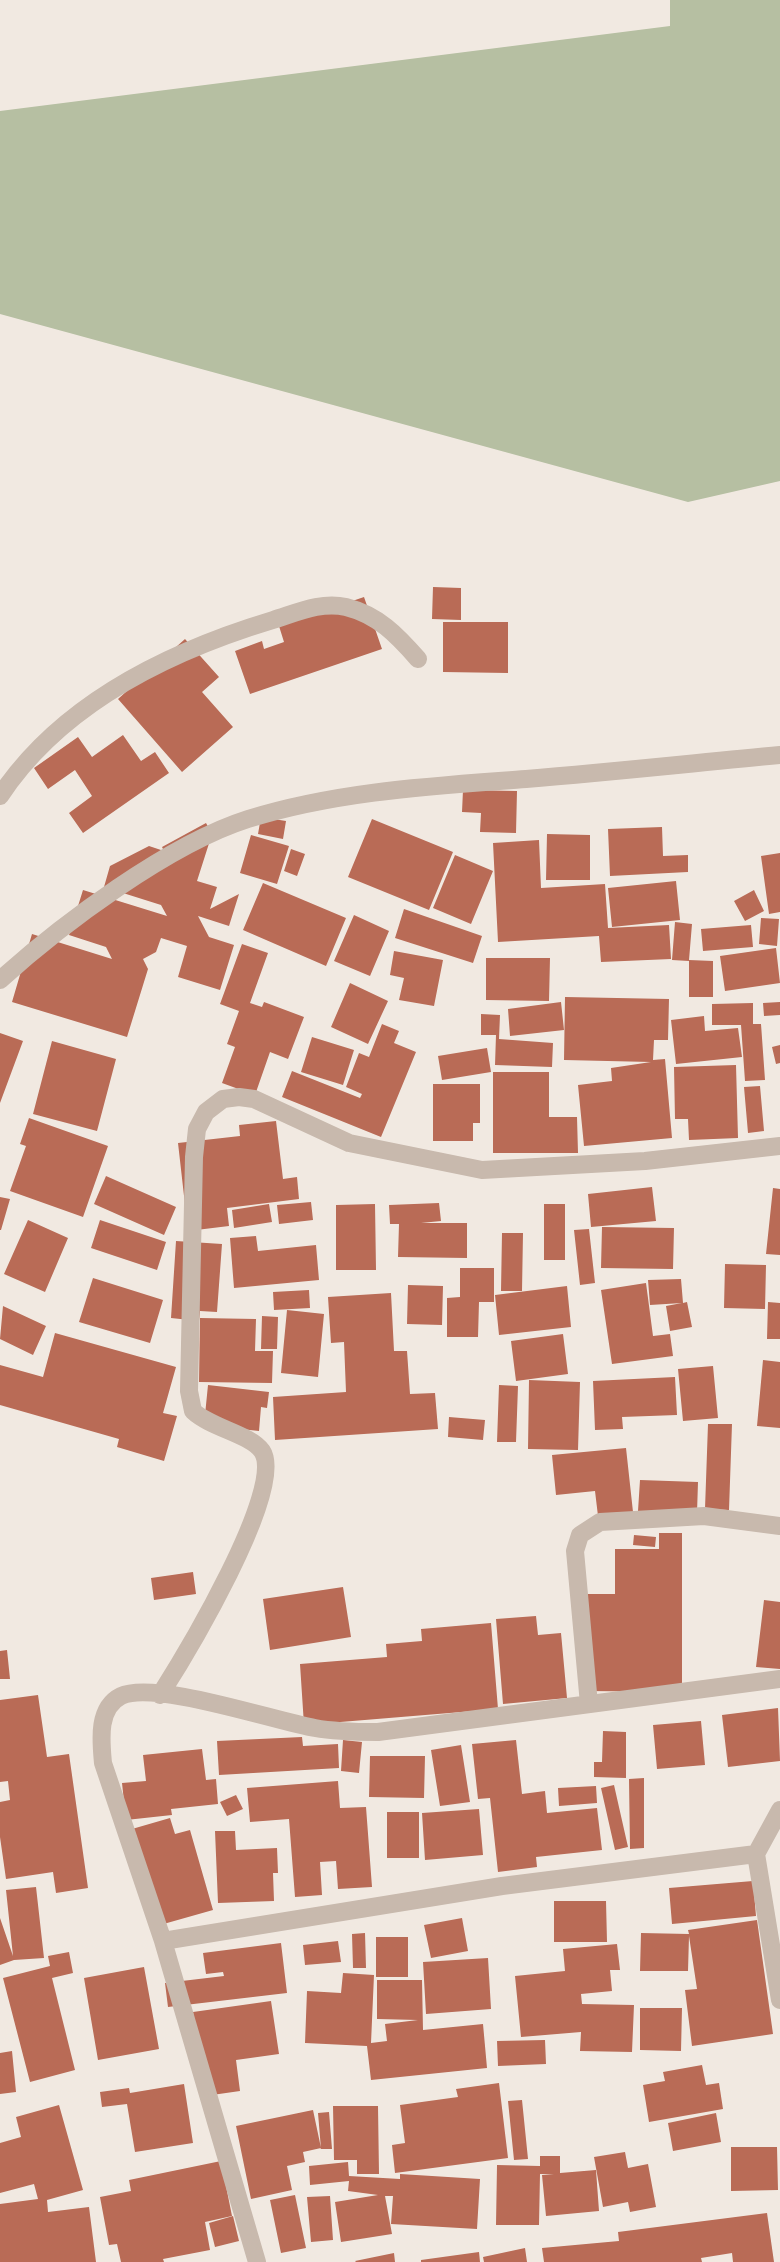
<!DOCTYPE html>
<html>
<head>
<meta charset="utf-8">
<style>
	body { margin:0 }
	canvas { display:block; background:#f1e9e1 }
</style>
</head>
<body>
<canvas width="780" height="2262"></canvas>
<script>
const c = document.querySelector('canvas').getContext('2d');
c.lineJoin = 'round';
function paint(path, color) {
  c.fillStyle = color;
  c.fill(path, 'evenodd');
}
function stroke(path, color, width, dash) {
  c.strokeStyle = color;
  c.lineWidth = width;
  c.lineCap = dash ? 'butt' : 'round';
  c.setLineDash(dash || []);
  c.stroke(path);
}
paint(new Path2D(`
	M670 0H780V481L688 502 0 314V111L670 26Z`), '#b6bfa2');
paint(new Path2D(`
	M433 587 461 588V620L432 619Z
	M364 597 382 649 250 694 235 651 262 641 264 649 284 642 279 626Z
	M443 622H508V673L443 672Z
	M185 639 219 677 202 692 233 727 182 772 118 699Z
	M123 735 141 761 155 752 169 773 83 833 69 813 92 796 75 770 48 789 34 768 78 737 92 757Z
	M463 790 517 791 516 833 480 832 481 813 462 812Z
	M261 817 286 821 283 839 258 834Z
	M372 819 453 852 429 910 348 877Z
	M206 823 212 834 197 881 217 887 210 909 239 894 229 926 198 916 209 937 234 945 220 990 178 977 187 946 161 938 156 952 143 959 148 969 127 1037 12 1002 32 934 112 959 106 947 69 935 83 890 167 916 161 905 104 887 110 866 149 846 164 851 162 847Z
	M662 827 663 856 688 855V872L610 876 608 829Z
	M547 834 590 835V880H546Z
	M251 835 289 846 277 884 240 873Z
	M539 840 541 888 605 884 608 928 669 925 671 959 601 962 599 936 498 942 493 843Z
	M291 849 305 854 297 876 284 871Z
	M780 853V912L769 914 761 856Z
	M455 855 493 871 471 924 433 908Z
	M676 881 680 920 612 927 608 888Z
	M263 883 346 918 326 966 243 930Z
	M754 890 764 911 745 921 734 901Z
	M404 909 482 936 473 963 395 938Z
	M354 915 389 931 370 976 334 961Z
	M761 918 779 919 777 946 759 944Z
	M675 922 692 924 689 960 713 961V997H689V961L672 960Z
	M751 925 753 947 703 951 701 929Z
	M242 944 268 953 250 1003 262 1007 264 1002 304 1017 288 1059 270 1052 255 1095 222 1083 235 1047 227 1044 239 1011 220 1004Z
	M776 948 780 983 725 991 720 956Z
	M394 951 443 960 434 1006 399 1000 404 978 390 975Z
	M486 958H550L549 1001 486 1000Z
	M350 983 388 1001 368 1044 331 1027Z
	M565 997 669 999 668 1040H654L653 1060 665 1059 672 1138 584 1146 578 1085 612 1081 611 1068 651 1062 564 1060Z
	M561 1002 564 1030 510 1036 508 1009Z
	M780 1002V1015L764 1016 763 1003Z
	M753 1003V1024H761L765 1080 745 1081 741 1025H712V1004Z
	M481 1014 500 1015 499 1039 553 1043 552 1067 495 1065 496 1035H481Z
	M704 1016 705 1031 738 1028 742 1057 676 1064 671 1020Z
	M382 1024 399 1031 394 1043 416 1052 381 1137 282 1097 292 1071 360 1098 362 1094 346 1087 359 1053 369 1057Z
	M0 1033 23 1041 0 1103Z
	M312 1037 354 1050 343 1085 301 1072Z
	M52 1041 116 1059 97 1131 33 1114Z
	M780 1045V1063L776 1064 772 1047Z
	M487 1048 491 1072 442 1080 438 1056Z
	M736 1065 738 1138 689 1140 688 1119H675L674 1067Z
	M493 1072H549V1117H577L578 1153H493Z
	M433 1084H480V1123H473V1141H433Z
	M760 1086 764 1131 748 1133 744 1087Z
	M29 1118 108 1146 83 1217 10 1191 26 1146 20 1144Z
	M276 1121 283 1179 297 1177 299 1199 227 1208 229 1226 188 1231 178 1143 240 1136 239 1125Z
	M106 1176 176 1207 164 1235 94 1204Z
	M652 1187 656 1221 591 1227 588 1194Z
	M773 1188 780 1189V1255L766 1254Z
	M0 1197 10 1199 1 1230H0Z
	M311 1202 313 1220 279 1224 277 1205Z
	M439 1203 441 1221 421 1223H467V1258L398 1257 399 1224H390L389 1205Z
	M269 1204 272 1222 234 1228 232 1210Z
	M375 1204 376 1270H336V1205Z
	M544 1204H565V1260H544Z
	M28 1220 68 1238 45 1292 4 1274Z
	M100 1220 166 1242 157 1270 91 1248Z
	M602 1227 674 1228 673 1269 601 1268Z
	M589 1229 595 1283 580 1285 574 1230Z
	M502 1233H523L522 1291H501Z
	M256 1236 258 1251 316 1245 319 1280 234 1288 230 1238Z
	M176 1241 222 1244 217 1312 200 1311 199 1321 171 1318Z
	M725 1264 766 1265 765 1309 724 1308Z
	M460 1268H494V1302H479L478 1337H447V1298L460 1297Z
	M93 1278 163 1300 150 1343 79 1322Z
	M681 1279 683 1303 687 1302 692 1327 670 1331 666 1306 682 1303 650 1305 648 1280Z
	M646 1283 653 1336 670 1334 673 1356 612 1364 601 1290Z
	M408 1285 443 1286 442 1325 407 1324Z
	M567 1286 571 1327 499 1335 495 1295Z
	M309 1290 310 1308 274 1310 273 1292Z
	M391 1293 394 1351H407L410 1394 435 1393 438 1429 275 1440 273 1397 346 1392 344 1342 331 1343 328 1297Z
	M768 1302 780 1303V1339H767Z
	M3 1306 46 1326 33 1355 0 1339Z
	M287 1310 324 1314 318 1377 281 1373Z
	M262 1316 278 1317 277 1349H261Z
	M200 1318 256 1319 255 1351H273L272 1383 199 1382Z
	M55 1333 176 1367 163 1413 177 1416 164 1461 117 1447 119 1439 0 1405V1365L43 1377Z
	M563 1334 568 1374 516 1381 511 1341Z
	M763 1360 780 1362V1428L757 1426Z
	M713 1366 718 1418 683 1421 678 1369Z
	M675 1377 677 1415 622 1417 623 1429 595 1430 593 1381Z
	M529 1380 580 1382 578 1450 528 1449Z
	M208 1385 269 1392 267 1408 261 1407 259 1431 204 1425Z
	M499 1385 518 1386 516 1442H497Z
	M449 1417 485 1420 483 1440 448 1437Z
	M708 1424H732L729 1510 705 1509Z
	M626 1448 633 1512 598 1516 595 1491 556 1495 552 1455Z
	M640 1480 698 1482 697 1513 638 1511Z
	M659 1533H682V1692L587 1691 576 1594H615V1549H659Z
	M634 1535 656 1537 655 1547 633 1545Z
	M193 1572 196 1594 154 1600 151 1578Z
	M343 1587 351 1637 270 1650 263 1599Z
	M764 1600 780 1602V1669L756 1667Z
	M536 1616 538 1635 561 1633 567 1698 503 1704 496 1619Z
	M491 1623 498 1709 304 1725 300 1664 387 1657 386 1644 422 1641 421 1629Z
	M7 1650 10 1679H0V1651Z
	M38 1695 47 1757 69 1754 88 1888 56 1893 53 1872 6 1879 0 1837V1802L10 1800 8 1781 0 1782V1700Z
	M778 1708 780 1761 728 1767 722 1715Z
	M701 1721 705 1765 657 1769 653 1725Z
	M603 1731 626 1732V1778L594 1777V1762H602Z
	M302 1737 303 1746 338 1744 339 1768 219 1775 217 1741Z
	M343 1740 362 1742 359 1773 341 1771Z
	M516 1740 522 1794 545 1791 547 1813 597 1808 602 1850 536 1857 537 1867 498 1872 490 1798 478 1799 472 1744Z
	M461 1745 470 1802 440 1806 431 1750Z
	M202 1749 206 1780 216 1779 218 1804 171 1809 172 1815 126 1820 122 1783 146 1781 143 1755Z
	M370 1756H425L424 1798 369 1797Z
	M644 1778V1848L630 1849 629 1779Z
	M338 1781 340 1808 366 1807 372 1887 338 1889 336 1861 320 1862 322 1895 295 1897 289 1819 250 1822 247 1788Z
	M614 1785 628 1847 615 1850 601 1788Z
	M596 1786 597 1803 559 1806 558 1788Z
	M236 1795 243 1809 227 1816 220 1802Z
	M479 1809 483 1855 425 1860 422 1813Z
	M387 1812H419V1858H387Z
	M170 1818 175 1834 190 1830 213 1910 160 1925 132 1829Z
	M215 1831H235L236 1850 277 1848 278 1873H273L274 1901 218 1903Z
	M753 1881 756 1916 672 1924 669 1888Z
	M36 1887 44 1958 14 1960 0 1965V1918L13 1956 6 1890Z
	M554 1901H606L607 1942H554Z
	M462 1918 468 1951 431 1958 424 1925Z
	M757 1920 773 2034 692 2046 685 1990 697 1989 689 1936 688 1971H640L641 1933 689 1934 688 1930Z
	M365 1933 366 1968H353L352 1934Z
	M376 1937H408V1977H376Z
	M338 1941 341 1962 305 1965 303 1945Z
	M281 1943 287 1993 168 2007 165 1983 224 1976 223 1972 206 1974 203 1953Z
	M617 1944 620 1970H610L612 1991 581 1994 582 2004 634 2005 632 2052 580 2051 581 2032 521 2037 515 1976 565 1971 563 1949Z
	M69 1952 73 1973 52 1978 75 2070 30 2082 3 1978 50 1966 48 1956Z
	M488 1958 491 2009 426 2014 423 1962Z
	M144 1967 159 2049 98 2060 84 1978Z
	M343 1973 374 1975 371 2043 387 2041 385 2024 418 2020 377 2019V1980H422L423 2030 483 2024 487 2068 371 2080 367 2046 305 2043 307 1991 341 1993Z
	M271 2001 279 2054 236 2060 240 2091 205 2096 193 2012Z
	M640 2008H682L681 2051 640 2050Z
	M545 2040 546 2064 498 2066 497 2041Z
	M12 2051 16 2092 0 2094V2053Z
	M702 2065 706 2085 719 2083 723 2109 649 2122 643 2085 665 2081 663 2072Z
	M499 2083 508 2158 395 2173 392 2145 405 2143 400 2105 458 2097 456 2089Z
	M184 2084 193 2143 135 2152 127 2104 102 2107 100 2092 129 2088 130 2093Z
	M522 2100 528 2159 514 2160 508 2101Z
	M59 2105 83 2190 47 2200 48 2212 89 2207 96 2262H0V2204L38 2199 34 2184 0 2193V2143L21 2137 16 2117Z
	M333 2106H378L379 2174H357V2160H334Z
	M313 2110 321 2148 303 2152 305 2162 287 2166 292 2190 251 2199 236 2126Z
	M329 2112 332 2149H321L318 2113Z
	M716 2113 721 2142 673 2151 668 2123Z
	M731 2147H777L778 2190 731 2191Z
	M625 2152 628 2168 648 2164 656 2207 630 2212 628 2202 603 2207 594 2157Z
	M540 2156H560V2173L596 2170 599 2211 546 2216 542 2175 554 2174H540L539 2225H496L497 2165 540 2166Z
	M221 2161 232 2216 205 2222 210 2250 163 2259 164 2262H121L117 2244 109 2245 100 2197 131 2191 129 2180Z
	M348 2162 349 2176 400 2179V2174L480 2179 477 2229 391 2224 393 2196H385L392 2234 341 2242 335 2202 378 2195 348 2191 349 2181 310 2185 309 2166Z
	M295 2195 306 2248 281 2253 270 2200Z
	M330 2196 333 2240 311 2242 307 2197Z
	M767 2213 774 2262H733L732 2253 701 2258 702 2262H544L542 2248 619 2241 618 2232Z
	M233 2216 239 2241 215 2247 209 2223Z
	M525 2248 527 2262H484L483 2257Z
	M479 2252 480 2262H421V2260Z
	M394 2253 395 2262H356L355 2261Z`), '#b96b56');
stroke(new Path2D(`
	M0 796C61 704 170 651 273 620 296 613 321 601 346 607 378 615 397 635 418 659
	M0 980C62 924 169 844 248 819 338 791 433 786 526 779 611 772 695 763 780 755
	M160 1695C183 1659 287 1488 262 1451 250 1434 211 1428 193 1411L189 1391 194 1157 197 1129 206 1112 223 1099 239 1097 254 1099 349 1143 482 1170 645 1161 780 1146
	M589 1704 575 1551 580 1535 600 1522 704 1516 780 1526
	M780 1810 756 1854 780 2000
	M163 1941 502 1886 756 1854
	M257 2262 163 1941 103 1763C101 1741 97 1708 121 1696 154 1680 275 1721 315 1728 336 1732 357 1732 378 1732L780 1679`), '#c8b9ad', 18);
</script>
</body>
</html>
